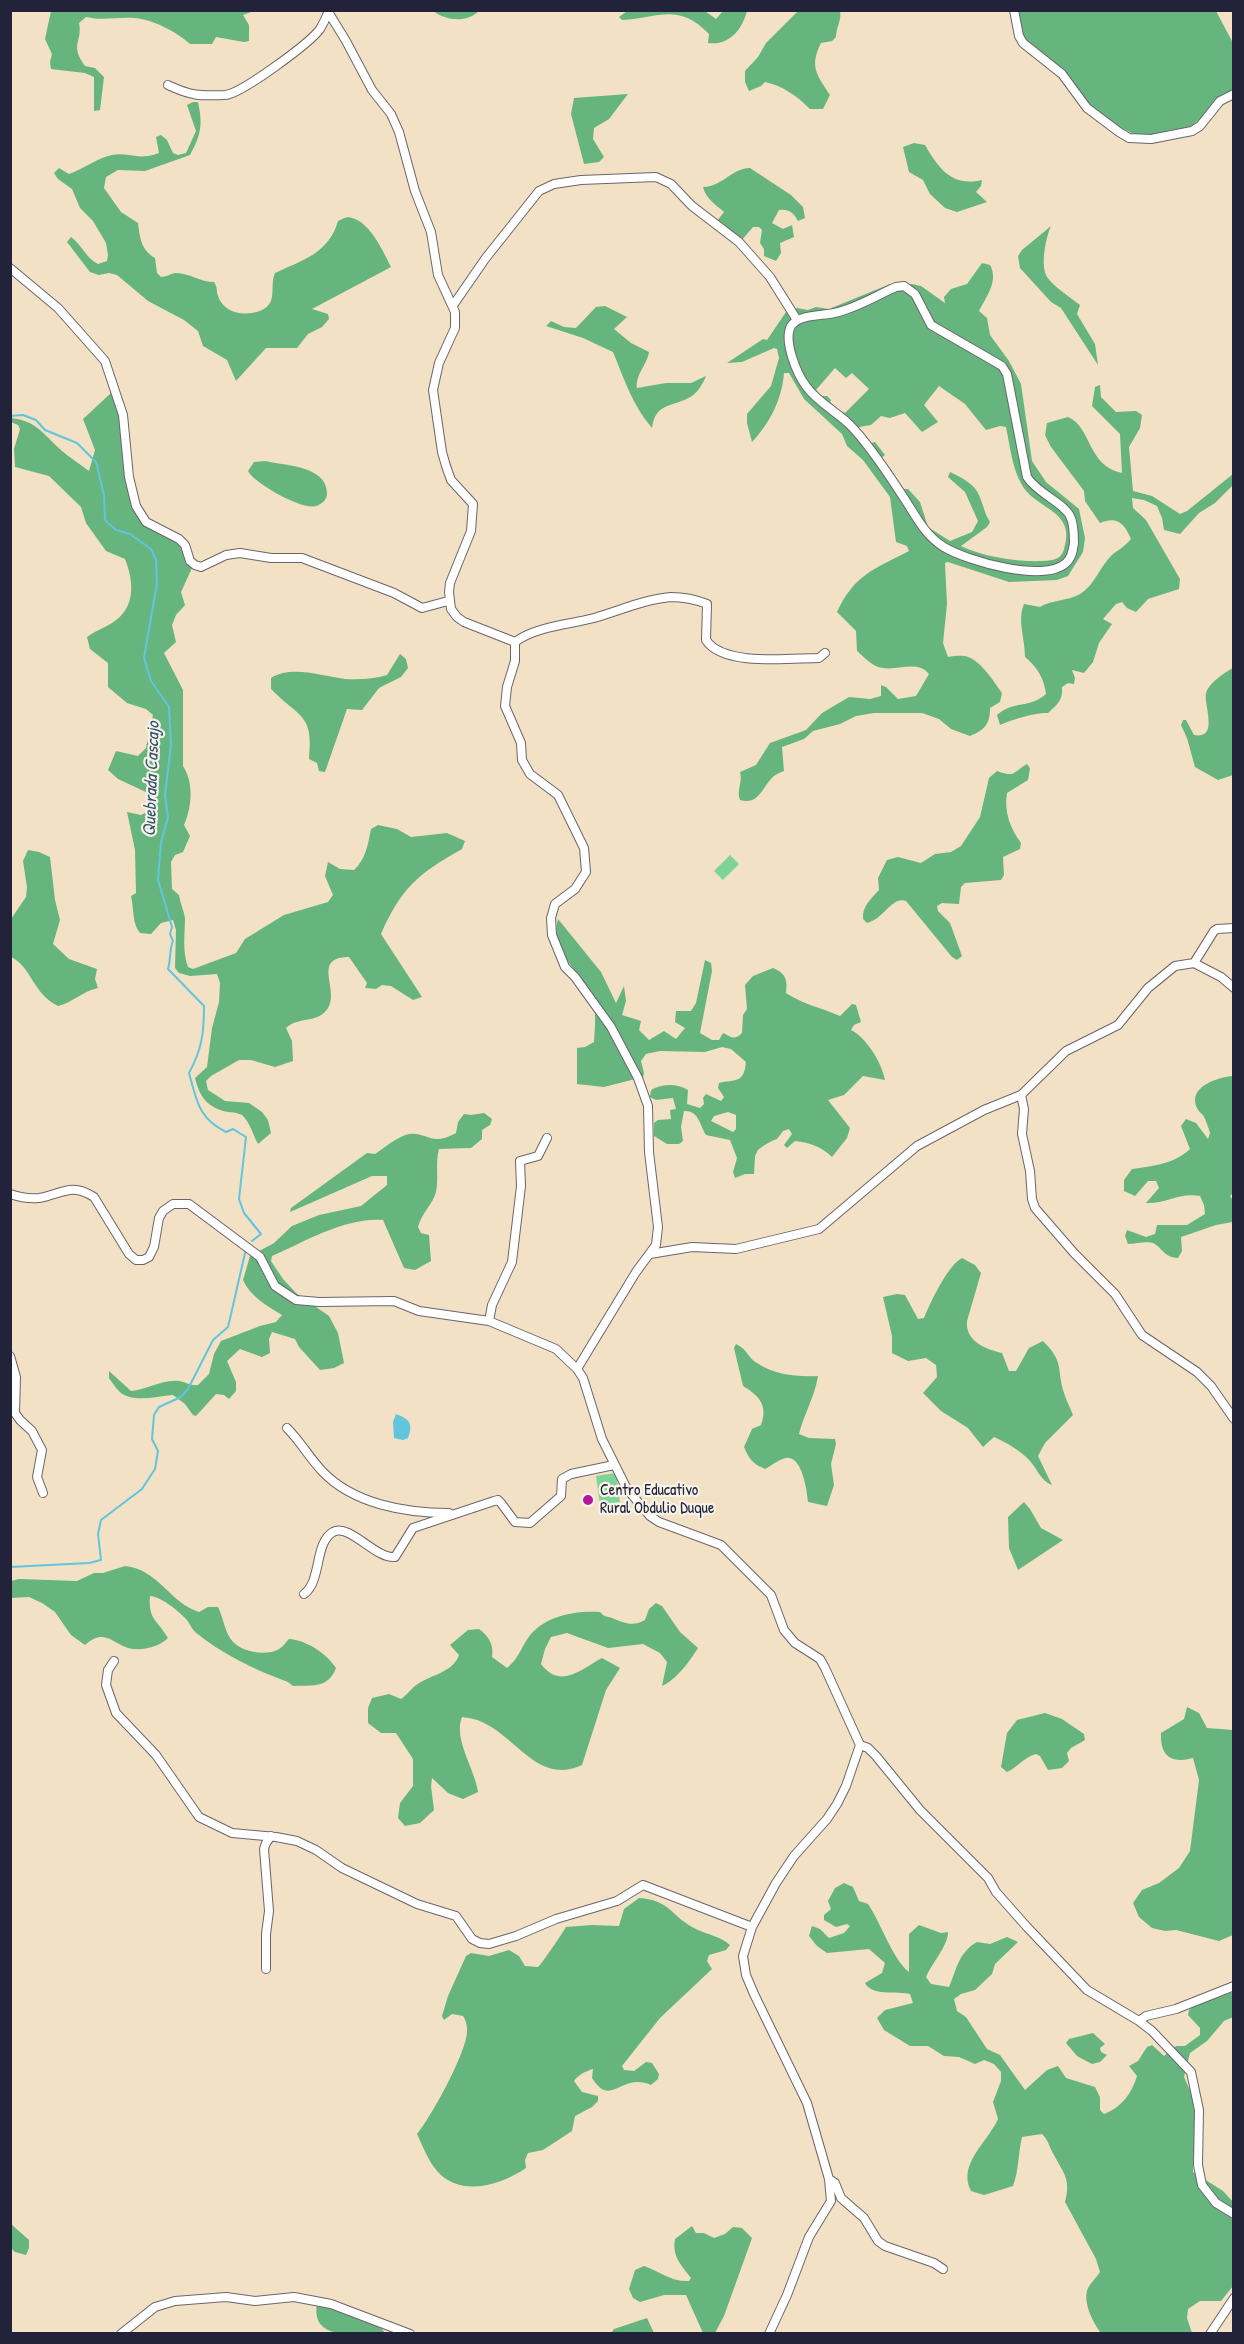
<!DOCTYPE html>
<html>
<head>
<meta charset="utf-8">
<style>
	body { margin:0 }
	#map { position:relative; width:1244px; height:2344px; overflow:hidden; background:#f2e1c4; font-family:"Patrick Hand",sans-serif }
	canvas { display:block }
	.frame { position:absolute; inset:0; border:12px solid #22223b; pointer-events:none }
</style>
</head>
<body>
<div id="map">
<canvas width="1244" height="2344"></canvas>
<div class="frame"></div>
</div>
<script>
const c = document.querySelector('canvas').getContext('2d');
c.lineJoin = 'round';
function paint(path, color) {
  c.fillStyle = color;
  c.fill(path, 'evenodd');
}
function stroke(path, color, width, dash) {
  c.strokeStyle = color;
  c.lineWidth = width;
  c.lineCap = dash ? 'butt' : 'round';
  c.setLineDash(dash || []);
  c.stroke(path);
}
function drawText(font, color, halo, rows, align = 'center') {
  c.font = font + ' "Patrick Hand",sans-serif';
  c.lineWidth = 4.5;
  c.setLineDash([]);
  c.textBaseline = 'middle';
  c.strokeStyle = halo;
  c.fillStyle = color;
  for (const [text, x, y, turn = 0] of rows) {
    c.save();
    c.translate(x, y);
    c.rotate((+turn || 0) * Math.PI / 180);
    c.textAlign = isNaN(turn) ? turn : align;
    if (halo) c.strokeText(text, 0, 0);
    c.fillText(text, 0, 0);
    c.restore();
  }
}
paint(new Path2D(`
	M730 855 739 864 723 880 714 871Z
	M616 1473 620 1502 600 1505 596 1476Z`), '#7ed396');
paint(new Path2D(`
	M51 11V10L254 11 243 15 249 25V41L244 42 216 37 212 44H190C177 32 152 19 134 18 117 17 103 21 86 17L79 23C83 42 69 44 85 66L95 68 104 77 100 110 94 111V77L85 73 51 69 50 62 52 54 45 39Z
	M479 11C466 23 447 21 433 11Z
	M705 11 716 19 723 11H747C742 30 729 46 708 43L709 34C678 2 659 18 622 20L619 17 627 11Z
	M798 11H840C842 20 836 27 836 37L832 41 821 43C809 67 817 75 830 95L823 109H810C797 96 783 86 765 82L761 86 749 91 745 82V71L758 57 766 43Z
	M1016 11H1216L1233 43V93L1190 127 1148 137 1138 136 1113 124 1090 107 1023 37Z
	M628 94 609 119 594 128 593 139 604 157 599 162 584 164 571 114 574 98Z
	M193 102H198C203 125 201 135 190 155L145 171 118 170 106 177 104 188 121 212 138 223C140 238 141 250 155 258L157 273 161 277C166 277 170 274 175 273 187 272 200 282 214 282 218 288 216 290 218 296 223 311 238 315 252 313 261 311 267 309 271 301 274 292 271 282 275 273 303 260 329 253 338 221 343 219 347 216 352 218 370 222 384 253 391 267L312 309 328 314 329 319 322 327 308 334 297 348H266L236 381 227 360 203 346 198 331 184 320 148 301 117 275 109 273 99 275 90 272 67 242 71 237C82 245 86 258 98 264L107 261 108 255 106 243 93 221 80 208 72 189 58 179 54 173 59 168 69 174C84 169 97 158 112 155 129 152 138 161 159 153L156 137 161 135 167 140 173 153 178 155 186 153 196 131 187 105Z
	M914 143 925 145C939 169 952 187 982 180L981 186 976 192 987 202 957 212 945 208 930 194 923 180 909 172 903 147Z
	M750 168 791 195 803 207 805 218 798 221C793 212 789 209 779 210L772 223 783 229 792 225 794 237 780 243 781 253 776 261 764 256V249L760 243 762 230 759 227H753L741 241 717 221 724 212C715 204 706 199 703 187 724 186 730 169 750 168Z
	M1051 226C1046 237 1040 265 1047 277 1054 287 1070 297 1080 305L1077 314 1095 344 1098 365 1061 308 1051 302 1020 268 1018 256 1022 250Z
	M982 263 990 265C999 281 986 297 979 311L987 318 990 335 1009 361 1021 384 1032 461 1046 482 1079 509 1085 538 1083 552 1068 576 1057 580 1009 582 948 562 945 563 947 604 943 643 948 657C955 656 962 655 968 657 982 662 994 682 1002 693L1000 702 990 708C990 724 985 730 970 736L951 729 939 719 922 713H874L856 716 840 724 813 731 804 739 782 747 784 771C779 773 774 775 771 779 761 790 758 805 740 800 736 791 743 782 740 772L756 765 770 743 806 730 822 713 849 697 870 699 881 696V685L886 687 898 699 916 696 929 674C916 658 893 674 876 666 869 663 863 656 857 651L856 631 837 612C854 575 874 569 909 551L907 546 896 542 890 497 863 460 847 446 842 434 804 399 789 373H784C782 399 770 423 752 442L747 423V414L771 386 779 358 777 349 774 348 742 362 727 363 763 339 767 340 786 312 797 308 808 310 816 307 829 309 890 284H912L921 286 945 303 944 297 951 289 967 284ZM835 368 846 378 852 373 869 389 845 413 840 411 830 402 831 400 827 396H822L816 390ZM939 386 965 404 986 430 1000 426 1006 427C1010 446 1012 468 1022 485 1036 510 1077 510 1064 549 1061 560 1053 560 1043 561 1018 562 983 557 961 546L987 527 990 522C985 514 984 508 981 500 976 484 964 479 950 472L948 477 965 492 978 521 972 532 950 541 928 527 920 502 908 489H902L893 477 895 476 890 468 886 469 876 462 885 455 875 442 871 443 858 432 859 427 871 425 881 416 890 418 905 413 922 432 938 422 924 405Z
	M605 306 627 317 614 329 631 343 649 352C647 365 635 375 637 388L666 383H691L706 376C703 383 699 391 692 396 673 408 656 401 652 428 633 406 624 379 613 352L583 338 546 326 551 321 564 327 576 328 596 307Z
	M1100 385 1101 397 1116 412 1136 411 1142 415 1140 428 1129 447 1133 491 1152 496 1180 514 1187 511 1233 474V485L1215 503 1199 513 1180 534 1164 530 1162 518 1157 506 1144 500 1132 498 1133 508 1146 520 1180 579 1179 589 1148 599 1136 612 1127 608 1122 602 1116 604 1103 619 1112 624 1099 643 1093 662 1084 673 1072 670 1075 678 1074 684 1068 683 1062 687C1063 700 1058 704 1048 713 1037 712 1010 720 1000 725L997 715C1014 700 1029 709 1046 694 1044 678 1037 667 1025 657 1025 638 1017 621 1024 604L1040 607C1050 600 1069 601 1080 594 1095 585 1100 566 1113 554 1120 549 1125 546 1131 539 1124 523 1117 516 1100 523L1085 501 1084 491 1051 447 1045 435 1047 423 1068 417C1092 427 1087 466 1122 473L1120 434 1092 406 1095 387Z
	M111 393 119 410 126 485 138 517 153 531 171 538 182 548 192 568 181 592 185 605 176 615 172 625 176 642 164 653 183 690V766C194 783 192 807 184 825L190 836 183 852 175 855 171 862 172 889 179 895C180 903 184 911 185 918 185 935 182 950 188 967L193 969 236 953 245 939 284 915 328 902 333 895 325 876 328 862 340 869 354 870C366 859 368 844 371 829L378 825 397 829 411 837 447 833 465 841 462 849C419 873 401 888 381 934L422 997 413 1000 391 986 382 985 376 989 365 988 367 983 349 957C311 957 340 990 328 1008 318 1024 299 1016 286 1028L292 1041 293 1061 275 1067 251 1060H239L211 1076 206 1081 208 1090 225 1101 249 1103 262 1112 268 1120 271 1133 258 1144C253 1135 250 1122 242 1115 238 1113 233 1112 228 1112 208 1108 200 1098 195 1078L207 1067 212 1028 219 1002 220 983 217 974 190 976 179 973 175 968 176 930 173 920 161 923 151 934 140 933C132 924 134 908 131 896L136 893 135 850 127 812 141 815 147 812 148 793 118 779 108 770 116 751 138 756 146 748 153 715 146 709 127 703 108 687V663L90 649 87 637C95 631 104 628 112 623 136 608 134 582 125 559L106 551 86 523 81 507 49 476 15 467 14 449 20 429 18 425 11 422V418C37 421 43 434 62 451 70 458 80 464 89 471L95 450 83 419Z
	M266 461C285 466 326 465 327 493 327 500 322 504 316 506 303 511 254 483 248 471L254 462Z
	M400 654 406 659 408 668 401 677 379 688 362 710 347 709 325 772 319 771 317 763 309 759C314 713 299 718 271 689V678C292 665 321 676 345 679 359 680 374 679 387 675Z
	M1233 668V775L1218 780 1195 767 1187 738 1181 725 1183 720H1186L1194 735C1220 740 1203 703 1206 693 1209 683 1224 673 1233 668Z
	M1027 764 1030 768 1028 780 1007 793C1004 812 1010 828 1021 843L1020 849 1003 857 1004 875 1001 880 965 883 961 887 959 904 942 903 937 906 938 911 950 923 962 956 957 960 952 957 906 901C892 896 884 919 867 923L863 919C862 906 871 899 879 890L878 878 887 860 898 857 921 863 935 854 951 852 961 846 980 817 989 778 997 771C1016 778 1013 772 1027 764Z
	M28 850 39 852 50 857 55 900 60 920 53 944 69 959 97 969 95 979 98 988C81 992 72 1003 58 1006 33 994 31 966 11 957V919L26 897 27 887 23 861Z
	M558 919 601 972 616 1003 624 986 626 1001 622 1015 641 1021 639 1030 649 1040 664 1031 676 1039 685 1028 675 1022 676 1011H691L696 1003 705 960 711 963 712 971 700 1033 712 1040H719L723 1033C732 1037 734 1041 742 1033L743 1015 747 1009 745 985 753 976 773 968C785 973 788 979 786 993 802 1004 822 1008 840 1016L852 1004 856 1005 861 1022 854 1025 851 1030C866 1037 882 1063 885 1080L863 1076 844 1095 828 1100 850 1128 847 1138 832 1157C821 1146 810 1143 795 1141L787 1148 784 1145 792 1134 789 1129 783 1131 777 1139C772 1140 761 1147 758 1150L755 1156 754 1174H745L735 1178 733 1172 737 1158 730 1140 706 1135C699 1123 698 1110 684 1111L681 1127 683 1141 679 1144H667L654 1136V1123L658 1120 671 1119 670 1110 676 1109 673 1098 656 1100 650 1097 651 1090C662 1084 676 1083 688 1090L687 1104 700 1108 704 1104 703 1098 706 1094 721 1101 724 1097 718 1088 719 1083C735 1079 744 1084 746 1062L731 1049 722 1047 705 1052 660 1051 646 1054 641 1061 644 1073 643 1077 604 1087 577 1084V1048L585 1047 594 1042C595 1027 597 1009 591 995 579 970 549 949 558 919ZM728 1112 736 1115V1129L733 1132 711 1121 714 1116Z
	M1233 1076 1234 1192 1230 1196 1233 1200V1222L1216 1225 1181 1237 1182 1251 1178 1258C1163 1257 1163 1248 1153 1243 1147 1241 1135 1244 1128 1244L1125 1236 1127 1230 1146 1237 1155 1234 1157 1225H1187L1205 1214 1204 1205 1200 1196C1180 1192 1165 1204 1146 1203L1159 1188 1156 1181H1148L1135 1196 1124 1191V1180L1132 1169C1153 1166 1174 1164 1190 1149L1181 1126 1186 1119 1196 1123 1208 1139 1210 1133C1208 1127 1206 1120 1203 1115 1201 1113 1198 1111 1197 1108 1187 1087 1218 1077 1233 1076Z
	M484 1113 492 1119 490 1125 482 1130V1139L471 1148 439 1149C435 1163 439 1178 436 1192 433 1204 422 1212 418 1227L421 1233 429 1235 431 1261 415 1270 404 1268 383 1220C346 1217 306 1241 272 1256L271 1261 283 1279 296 1293 329 1316 338 1333 344 1363 334 1368 320 1370 299 1347 295 1339 272 1332 269 1339 270 1353 262 1357 240 1349 227 1361 236 1382V1391L229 1399 224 1395 216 1394 196 1416 193 1415 185 1404 173 1395C156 1396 136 1403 121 1393 116 1389 112 1382 109 1378V1371L131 1391C146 1390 163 1379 179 1381 186 1382 191 1386 198 1385L209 1374 214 1354 221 1341 260 1326 276 1322 282 1315C267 1306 250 1296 243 1280L250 1256 274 1243 292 1226 319 1215 361 1206 387 1185V1176H372L290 1212 291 1208 367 1153 375 1154C384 1148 398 1136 409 1134 428 1132 431 1147 456 1133L458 1122 464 1114 471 1115Z
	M962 1258 975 1265 981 1273 967 1321C965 1341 985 1349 1002 1353L1009 1371H1016L1029 1348 1043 1341C1065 1363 1056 1368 1064 1393 1066 1400 1070 1407 1073 1415L1045 1443 1038 1456 1052 1485C1040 1480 1038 1470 1030 1461 1020 1450 1007 1443 994 1437L983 1447 968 1428 941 1411 923 1393 937 1377 936 1365 926 1358 908 1361 892 1353V1336L883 1297 897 1294 905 1295 918 1319 924 1318C930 1303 948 1265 962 1258Z
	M736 1344C748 1350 748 1358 757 1363 775 1375 797 1377 818 1376 815 1396 804 1414 799 1434L809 1438 835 1439 836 1444 831 1464 834 1485 827 1506 808 1502C807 1491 802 1455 786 1458 779 1459 771 1466 765 1469 753 1464 749 1459 744 1447L752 1429 761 1425C768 1406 760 1396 743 1386L734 1348Z
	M1024 1502 1030 1509 1041 1528 1063 1540 1018 1570 1009 1548 1008 1517Z
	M125 1566C158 1569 170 1603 199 1612L208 1607H218C223 1617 224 1628 230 1638 238 1652 266 1657 279 1649 283 1647 286 1642 289 1639 306 1640 326 1653 336 1668 328 1689 312 1685 293 1686L288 1682C255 1670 222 1654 195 1632 191 1628 189 1621 184 1617 176 1609 161 1597 150 1596 148 1620 157 1619 168 1638 160 1646 146 1650 133 1649 113 1646 106 1626 85 1645L71 1635 55 1612 42 1603 29 1597 11 1598V1581L19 1579 77 1581 94 1573H103Z
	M656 1603 662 1606 680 1632 698 1648C690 1661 676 1680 662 1686L667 1662 660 1653 643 1644 608 1648 567 1633 551 1637 545 1649 541 1664C561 1690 581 1669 602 1658L620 1668 606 1690 582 1765C539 1785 518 1739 484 1723 477 1719 469 1718 462 1717 453 1739 475 1769 478 1792L463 1799 448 1793 432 1778 431 1786 434 1810 420 1823 405 1826 398 1818 400 1803 413 1786V1759L396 1733H381L368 1723V1708L372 1698 389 1694 401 1699C407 1695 410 1690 415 1686 429 1675 453 1673 459 1655L450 1645 468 1630 479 1629C489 1636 494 1645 492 1657L507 1668C518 1659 520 1650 528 1638 543 1616 575 1610 600 1612 604 1617 606 1616 612 1618 625 1623 632 1627 645 1620L649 1609Z
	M1187 1707 1199 1713 1207 1728 1233 1730V1935L1219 1941 1176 1930 1165 1931 1152 1928 1139 1917 1133 1903 1142 1890 1159 1883 1179 1868 1190 1851 1199 1780 1193 1758C1171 1764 1160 1756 1161 1733L1184 1719Z
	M1045 1713 1062 1719 1084 1734 1085 1740 1071 1748 1067 1753 1069 1761 1062 1768 1048 1770 1040 1756 1036 1754C1024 1757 1018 1767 1007 1772L1001 1767 1007 1733 1017 1720Z
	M844 1883 853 1887 859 1901 868 1904C880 1921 893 1960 909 1972V1934L919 1925 941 1933 948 1932C948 1946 932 1963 926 1977L931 1984 949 1987C957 1969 958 1953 977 1942L990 1944 1007 1937 1018 1942 995 1964 992 1974 975 1990 961 1994 954 1999 957 2011 966 2017 987 2049 1000 2055 1025 2090 1047 2070 1058 2066 1066 2078 1095 2087 1100 2097V2110L1104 2114C1121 2108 1132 2093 1137 2076L1129 2066 1138 2061 1147 2047 1152 2045 1164 2056 1176 2046H1185L1200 2035V2028L1188 2015 1189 2010 1196 2005 1233 1992V2017L1224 2021 1207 2041 1190 2053 1184 2077 1192 2095 1195 2118 1196 2141 1193 2157V2172L1223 2191 1234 2203 1233 2286 1221 2301H1200L1188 2309 1187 2318 1192 2333H1101C1093 2323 1082 2301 1088 2288 1091 2282 1097 2277 1100 2272L1096 2259 1065 2202C1071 2179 1064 2174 1054 2155 1049 2147 1049 2141 1042 2134L1022 2137C1018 2154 1019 2170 1013 2186L984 2195 971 2191C957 2164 988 2142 998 2119L993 2102 1001 2081V2072L994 2064 984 2060 975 2064 959 2057 944 2056 928 2046H910L884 2030 877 2018 885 2010 913 2003 910 1994C897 1991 871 1996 865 1983L882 1973 885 1963 869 1949 827 1953 817 1946 809 1936 812 1926 820 1929 829 1938 844 1933 850 1926 847 1924 836 1927 824 1920V1915L831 1909 828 1901 835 1888Z
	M639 1898C671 1900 671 1917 696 1929 708 1935 720 1936 730 1945L726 1950 709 1955 707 1961 712 1969 660 2018 622 2066 624 2070 634 2071 646 2062 652 2063 659 2074 658 2079 651 2085C621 2072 611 2109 592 2078L593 2069C586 2071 578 2075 574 2081L582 2092 598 2096V2101L592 2107 575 2116 572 2131 543 2150 528 2153 525 2160 526 2168C501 2185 461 2198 437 2171 428 2160 423 2147 417 2134 430 2119 469 2049 467 2029 467 2024 465 2019 463 2016L452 2014 444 2020 442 2016 448 1996 466 1956 471 1953 489 1956 509 1950 519 1956 525 1966 538 1967C542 1964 563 1932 566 1927L592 1925 619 1926 624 1909Z
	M1093 2033 1105 2044 1100 2048 1101 2052 1107 2055 1100 2062 1092 2064 1077 2056 1066 2043 1069 2039Z
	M11 2224 29 2240V2248L26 2255 15 2252 11 2248Z
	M692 2226 696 2233H704L714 2238 725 2234 733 2227 742 2228 752 2238 724 2316 715 2333H703L686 2295H664L640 2302 633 2298 629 2289 635 2270 644 2266C661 2272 671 2282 689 2281L691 2278C681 2265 672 2256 675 2239Z
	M320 2303 378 2324 385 2333C360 2333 310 2343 317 2304Z
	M647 2318 654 2333H611L614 2329Z`), '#66b57f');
paint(new Path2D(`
	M396 1414C410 1419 413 1424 408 1438L403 1440 394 1438 393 1422Z`), '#60c5dd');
stroke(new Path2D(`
	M10 416 23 415 36 420 45 430 77 443 96 462 104 495 105 520 116 530 130 534 151 549 156 560 157 583 144 658 151 681 169 707 171 745 165 795 168 818 161 842 158 880 172 927 170 934 173 941C169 950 171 959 168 969L204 1006C204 1033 202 1049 189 1073 197 1101 198 1118 226 1132L233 1129 246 1137 239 1199 244 1213 261 1234 252 1241
	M10 1567 89 1563 101 1560 98 1534 101 1520 142 1489 155 1469 158 1451 152 1439 154 1415 159 1407 181 1397 188 1389 213 1340 228 1327 246 1249`), '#60c5dd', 2);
const street = new Path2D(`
	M327 10 346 41 372 90 391 114 399 132 415 191 431 232 438 275 455 312V328L439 363 433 390 442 452 446 466 451 480 473 504 471 531 450 583 449 592 451 609 457 617 464 622 515 642V661L507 687 505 706 521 743 522 760 530 774 558 795 584 848 586 872 575 889 555 904 551 918 552 935 565 967 575 977 611 1027 638 1078 648 1106 649 1152 658 1227 656 1245 636 1272 577 1369
	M1014 10 1019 36 1023 43 1062 74 1087 108 1119 132 1129 138 1151 139 1192 131 1200 126 1220 101 1234 94
	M168 85C191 96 200 96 225 95 241 94 310 43 320 29 323 24 326 18 328 13
	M10 268 58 308 105 361 123 415 129 477 136 506 146 522 179 539 185 545 190 561 195 565 201 567 226 555 240 553 271 558H302L394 593 422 608 448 601
	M904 286 915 294 931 325 990 359 1002 366 1007 374 1027 477C1037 493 1064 503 1070 516 1074 523 1074 534 1074 543 1073 550 1072 558 1066 563 1044 583 967 561 944 547 924 535 915 514 902 495 889 475 866 441 850 425 837 412 817 402 806 386 797 374 783 341 791 326 799 314 822 316 834 313 855 309 877 295 896 287Z
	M454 304 485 259 539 191 554 184 581 180 656 177 671 184 692 206 739 242 770 277 797 320
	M515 642C537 626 568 625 594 618 619 611 645 599 671 597 682 597 697 600 707 604L706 640C723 667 792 658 819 658L825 653
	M1194 963 1214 931 1217 929 1234 928
	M1021 1095 1024 1109 1022 1134 1030 1171 1032 1199 1035 1208 1074 1253 1115 1294 1142 1335 1197 1372 1211 1386 1234 1419
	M10 1194C19 1197 30 1199 39 1198 62 1194 71 1182 94 1197L129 1254 136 1260H143L149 1257 154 1247 159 1218 163 1211 173 1204H189L260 1257 275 1286 296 1300 319 1302 394 1301 419 1311 489 1321 556 1349 577 1369 583 1378 602 1439 627 1489 650 1516 659 1522 721 1545 771 1595 784 1630 795 1643 820 1659 825 1668 860 1745 868 1748 876 1756 920 1810 988 1878 996 1892 1027 1927 1087 1990 1139 2021 1152 2031 1191 2072 1199 2110 1198 2165 1202 2185 1216 2203 1234 2214
	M650 1254 692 1247 736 1249 819 1229 917 1146 984 1110 1021 1095 1066 1051 1118 1025 1148 988 1175 966 1194 963 1221 977 1234 988
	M489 1321 492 1305 512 1262 521 1186 520 1161 538 1156 547 1138
	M10 1356 16 1377 15 1413 20 1420 32 1431 42 1450 37 1477 43 1493
	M287 1428C300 1441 309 1457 322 1471 353 1504 405 1513 449 1513
	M304 1594C322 1581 314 1543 333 1532 350 1523 375 1559 395 1557L413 1528 494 1501 498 1500 501 1503 515 1522 530 1523 561 1496 562 1479 571 1474 614 1465
	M114 1661 108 1670 106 1685 116 1713 156 1755 199 1817 232 1833 276 1837 297 1841 316 1850 342 1868 417 1904 456 1916 472 1939 480 1943 489 1944 516 1936 556 1919 617 1901 643 1885 752 1927
	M266 1969V1934L269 1911 264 1849 266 1843 271 1836
	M1139 2021 1146 2016 1176 2009 1234 1986
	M829 2179 835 2183 841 2198 864 2218 878 2241 885 2246 934 2263 943 2269
	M121 2334 155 2307 175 2301 226 2297 255 2301 294 2297 331 2304 410 2334
	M769 2334 787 2295 809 2237 831 2201 829 2179 807 2103 754 1994 746 1975 743 1956 752 1927 776 1883 794 1856 827 1819 837 1804 846 1786 860 1745
	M1210 2334 1234 2298`);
stroke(street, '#6b656b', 10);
stroke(street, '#fff', 8);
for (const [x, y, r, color] of [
	[588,1500,6,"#b5179e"]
]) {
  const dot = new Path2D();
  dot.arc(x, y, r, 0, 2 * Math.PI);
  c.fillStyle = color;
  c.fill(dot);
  stroke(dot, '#f7f3e8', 2);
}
drawText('16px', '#22223b', '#f7f3e8', [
	["Centro Educativo",600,1491],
	["Rural Obdulio Duque",600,1509]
], 'left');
drawText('italic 18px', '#35536c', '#f7f3e8', [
	["Quebrada Cascajo",152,779,-88]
]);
</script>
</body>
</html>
